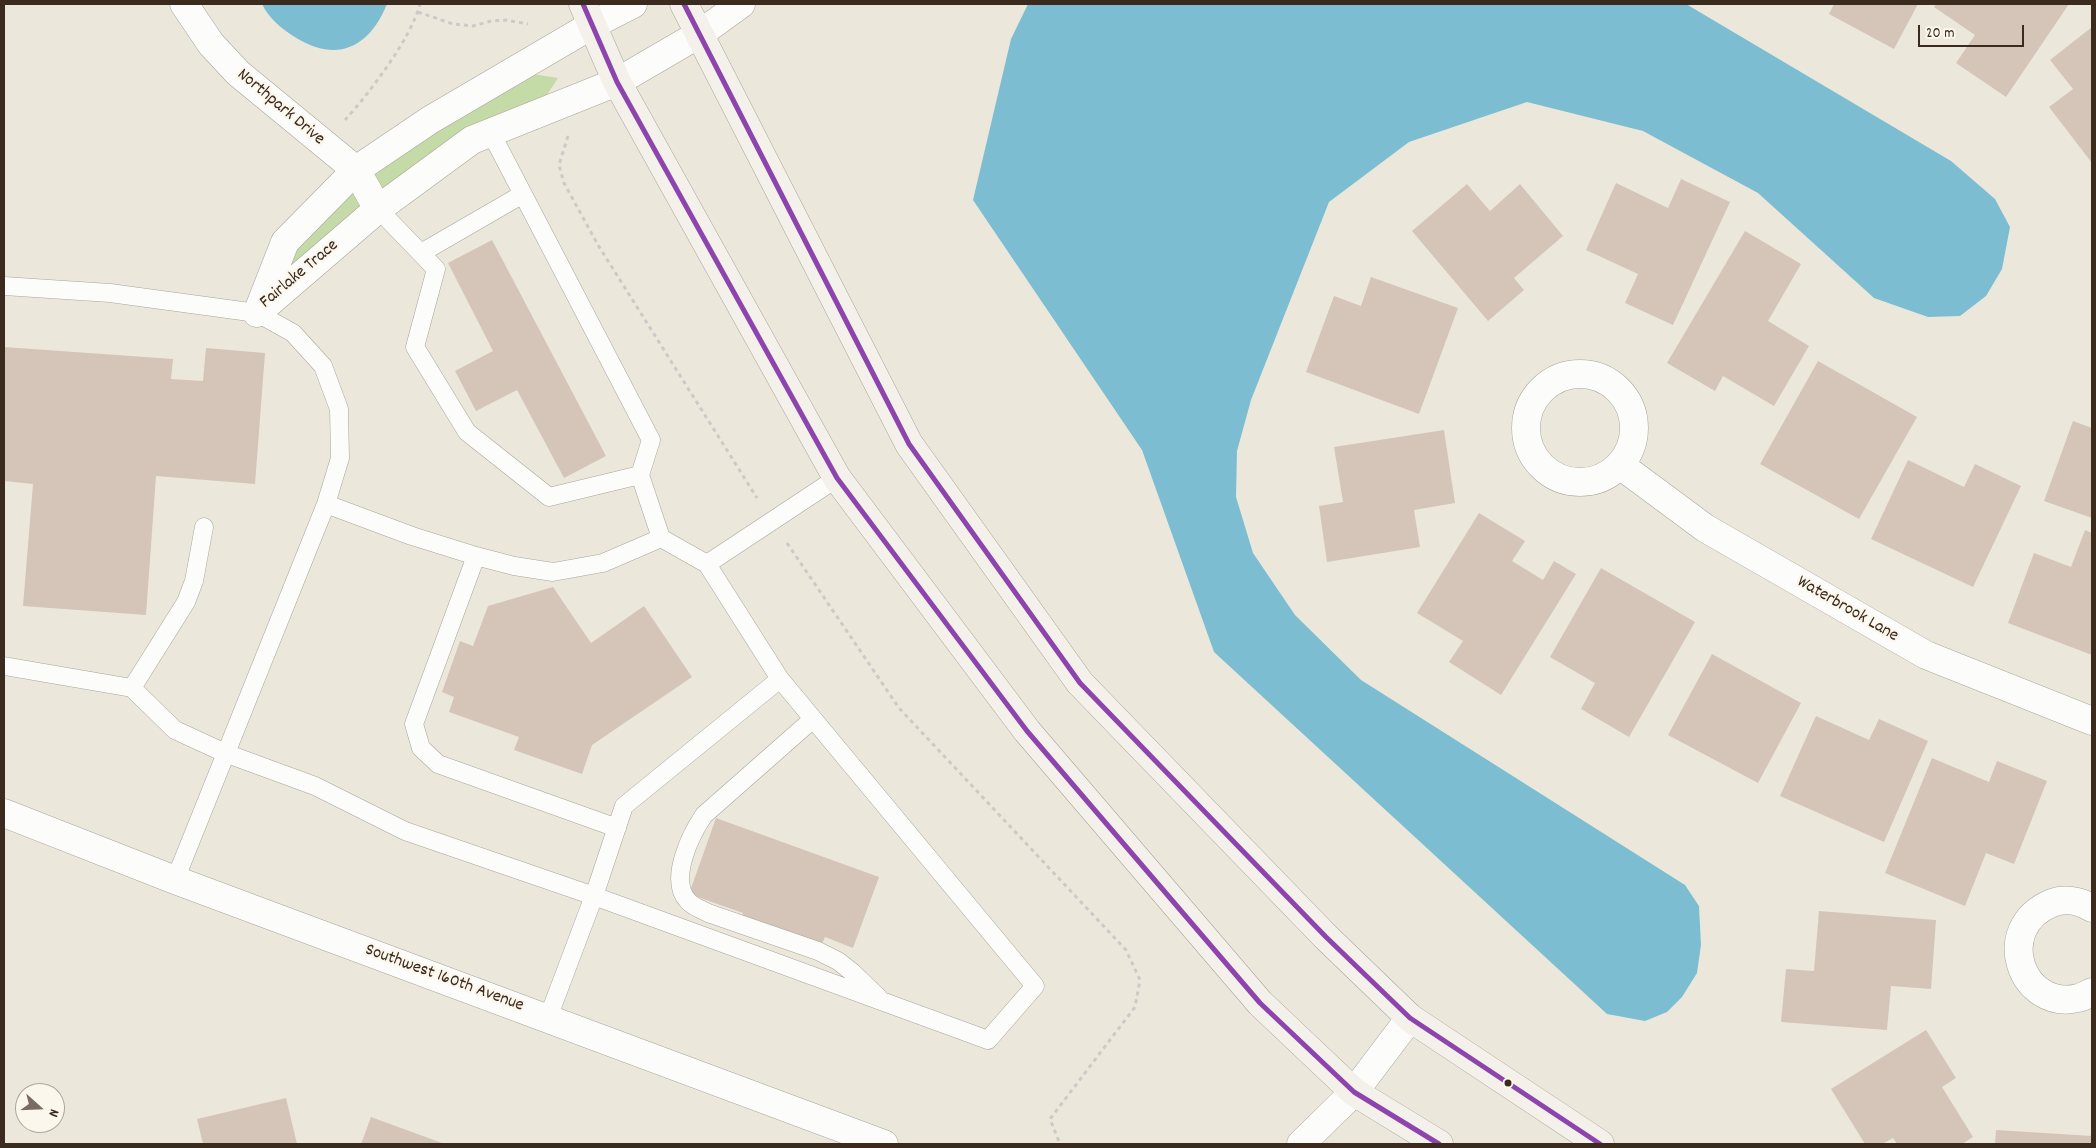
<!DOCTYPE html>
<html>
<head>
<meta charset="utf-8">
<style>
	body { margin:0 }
	#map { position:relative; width:2096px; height:1148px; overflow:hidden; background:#ebe8db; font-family:Dekko,sans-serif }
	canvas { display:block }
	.frame { position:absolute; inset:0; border:5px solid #3b2a1e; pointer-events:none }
	.north { position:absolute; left:15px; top:1083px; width:50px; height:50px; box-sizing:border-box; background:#fbf7ec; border:1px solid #aea59a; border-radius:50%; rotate:110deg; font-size:14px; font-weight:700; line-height:20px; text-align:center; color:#3b2a1e }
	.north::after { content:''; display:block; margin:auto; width:18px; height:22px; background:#796c60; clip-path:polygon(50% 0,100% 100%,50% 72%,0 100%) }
	.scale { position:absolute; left:1918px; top:25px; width:106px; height:22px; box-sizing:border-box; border:2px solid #3b2a1e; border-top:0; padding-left:6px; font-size:15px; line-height:18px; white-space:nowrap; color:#3b2a1e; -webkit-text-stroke:4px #fbf7ec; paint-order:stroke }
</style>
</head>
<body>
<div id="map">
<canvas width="2096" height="1148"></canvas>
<div class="frame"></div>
<div class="north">N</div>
<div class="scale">20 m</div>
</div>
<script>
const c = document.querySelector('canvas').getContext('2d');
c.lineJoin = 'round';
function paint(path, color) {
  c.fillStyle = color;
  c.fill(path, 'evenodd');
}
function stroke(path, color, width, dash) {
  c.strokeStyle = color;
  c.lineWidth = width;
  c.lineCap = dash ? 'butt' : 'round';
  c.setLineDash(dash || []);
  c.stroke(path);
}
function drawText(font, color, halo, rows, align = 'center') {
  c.font = font + ' Dekko,sans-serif';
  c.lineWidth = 4.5;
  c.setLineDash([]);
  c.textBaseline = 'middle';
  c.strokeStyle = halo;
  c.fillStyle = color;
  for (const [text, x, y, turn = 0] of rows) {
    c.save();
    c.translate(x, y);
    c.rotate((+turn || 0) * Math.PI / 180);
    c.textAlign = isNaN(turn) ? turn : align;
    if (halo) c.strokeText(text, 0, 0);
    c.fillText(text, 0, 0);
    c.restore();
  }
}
paint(new Path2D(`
	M513 71 558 78 533 116 491 133 257 313 285 242 356 170Z`), '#c4dba7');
paint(new Path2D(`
	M262 4H387C370 46 339 63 298 39 283 30 269 19 262 4Z
	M1028 4H1686L1951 161 1995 199 2010 227 2002 269 1986 296 1960 316 1928 317 1874 298 1758 193 1643 131 1527 102 1409 142 1329 202 1251 400 1237 451 1236 497 1253 553 1295 615 1361 680 1685 885 1699 906 1701 945 1697 973 1682 997 1667 1012 1645 1021 1607 1014 1214 652 1142 450 973 200 1011 39Z`), '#7dbdd1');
paint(new Path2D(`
	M1834 4H1918L1894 49 1829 14Z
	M1936 4H2069L2006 97 1956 63 1975 35 1934 7Z
	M2092 27V163L2049 107 2073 89 2050 60Z
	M1681 179 1730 202 1673 325 1625 303 1638 274 1586 250 1616 183 1668 208Z
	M1467 184 1490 211 1520 184 1563 236 1514 278 1524 290 1488 321 1412 231Z
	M1745 231 1801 264 1768 321 1809 346 1774 406 1723 376 1715 391 1667 363Z
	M492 240 606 456 564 478 517 390 476 411 455 371 493 351 448 263Z
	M1371 277 1458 308 1419 414 1306 372 1334 296 1361 306Z
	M4 347 173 359 171 379 203 381 206 348 265 353 255 484 156 476 146 615 23 606 33 484 4 481Z
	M1818 361 1917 417 1859 519 1760 464Z
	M2073 421 2092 428V518L2044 501Z
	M1444 430 1455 503 1414 510 1420 547 1327 562 1319 506 1343 502 1334 447Z
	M1908 460 1964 487 1975 464 2021 486 1973 587 1871 539Z
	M1479 513 1525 541 1512 561 1543 580 1554 561 1576 574 1501 695 1449 662 1463 641 1417 613Z
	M2085 530 2092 533V655L2008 623 2034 553 2071 567Z
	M1601 568 1695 622 1629 737 1581 709 1595 683 1550 657Z
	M553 587 591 643 644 606 692 677 592 745 582 774 514 750 519 737 449 712 454 697 442 692 460 641 473 646 488 606Z
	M1712 654 1801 703 1758 783 1668 735Z
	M1816 716 1869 740 1879 719 1928 741 1884 842 1780 796Z
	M1932 758 1989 782 1997 761 2047 781 2014 864 1986 853 1965 906 1885 873Z
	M716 818 879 877 853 948 825 937 821 946 742 917 743 913 689 894Z
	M1819 911 1936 920 1931 989 1891 986 1887 1030 1781 1022 1786 969 1814 971Z
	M1926 1030 1956 1078 1942 1087 1973 1137 1962 1144H1897L1893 1138 1882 1144H1865L1831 1089Z
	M286 1098 297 1144H203L197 1119Z
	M371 1117 442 1143 441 1144H361Z
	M1996 1130 2092 1136V1144H1995Z`), '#d4c5b8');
const lane = new Path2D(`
	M491 133 651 440 640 475 661 538
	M378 209 436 269 415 347 467 432 549 497 640 475
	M421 253 523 194
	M4 286 110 293 257 313 293 333 323 366 339 409 340 458 326 504 175 880
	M326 504 412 536 476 556 514 566 553 572 603 563 661 538 707 564 837 478
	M476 556 414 724 421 748 438 764 617 828
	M4 666 132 688 175 730 225 753 315 786 405 831 594 896 988 1040 1035 986 780 679 707 564
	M132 688 186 602 194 581 204 527
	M813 719 704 815C691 834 668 880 688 901 693 907 701 909 708 913L818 951 838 961 852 972 878 997
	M548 1018 594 896 624 806 780 679`);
const street = new Path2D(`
	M184 4 211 44 238 73 356 170 378 209
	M258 311 285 242 356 170 430 120 592 25 633 4
	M257 313 378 209 472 140 617 82 701 33 741 4
	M1526 428a54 54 0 1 1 108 0a54 54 0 1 1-108 0Z
	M1620 465 1705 528 1926 655 2092 721
	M4 813 175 880 884 1144
	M2092 908C2080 901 2065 898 2052 903 1991 928 2022 1012 2078 998 2083 997 2088 994 2092 992
	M1301 1144 1354 1092 1410 1018`);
const secondary = new Path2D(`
	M583 4 617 82 837 478 1027 731 1260 1003 1354 1092 1439 1144
	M684 4 909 444 1080 683 1326 937 1410 1018 1600 1144`);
stroke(lane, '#a8a49b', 19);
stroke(street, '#a8a49b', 29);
stroke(secondary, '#a8a49b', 29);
stroke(new Path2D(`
	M418 12 453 24 473 26 491 21 506 20 528 24
	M345 120C368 95 412 37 420 4
	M568 136 559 165 564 183 598 245 757 498
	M787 543 899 708 1126 950 1140 980 1135 1007 1050 1119 1060 1144`), '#cccac7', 3, [4, 4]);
stroke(lane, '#fcfcfa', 18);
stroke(street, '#fcfcfa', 28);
stroke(secondary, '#f4f1eb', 28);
stroke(new Path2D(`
	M583 4 617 82 837 478 1027 731 1260 1003 1354 1092 1439 1144
	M684 4 909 444 1080 683 1326 937 1410 1018 1600 1144`), '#8e44ad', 5);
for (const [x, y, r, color] of [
	[1508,1083,4.5,"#3b2a1e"]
]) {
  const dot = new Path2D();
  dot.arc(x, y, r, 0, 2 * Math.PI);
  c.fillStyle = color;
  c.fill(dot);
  stroke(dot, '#fbf7ec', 2);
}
drawText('18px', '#3b2a1e', '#fbf7ec', [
	["Northpark Drive",280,108,40],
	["Fairlake Trace",300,275,-40],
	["Waterbrook Lane",1847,610,30],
	["Southwest 160th Avenue",444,979,20]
]);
</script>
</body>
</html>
